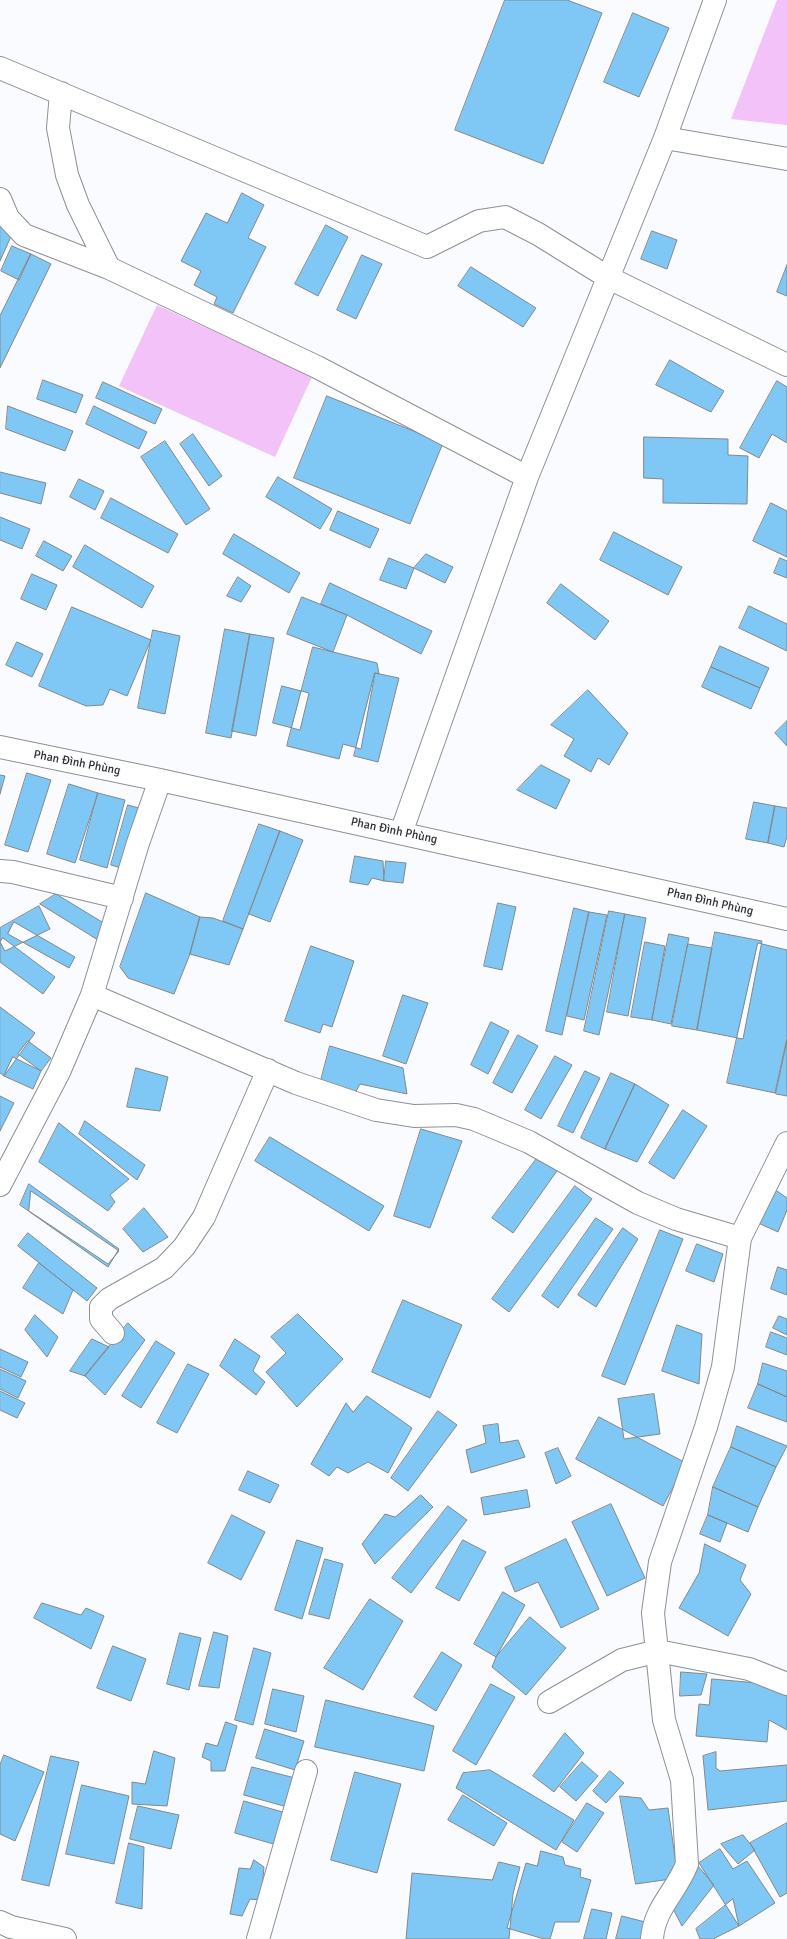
<!DOCTYPE html>
<html>
<head>
<meta charset="utf-8">
<style>
	body { margin:0 }
	canvas { display:block; background:#fafbfe }
</style>
</head>
<body>
<canvas width="787" height="1939"></canvas>
<script>
const c = document.querySelector('canvas').getContext('2d');
c.lineJoin = 'round';
function paint(path, color) {
  c.fillStyle = color;
  c.fill(path, 'evenodd');
}
function stroke(path, color, width, dash) {
  c.strokeStyle = color;
  c.lineWidth = width;
  c.lineCap = dash ? 'butt' : 'round';
  c.setLineDash(dash || []);
  c.stroke(path);
}
function drawText(font, color, halo, rows, align = 'center') {
  c.font = font + ' Signika,sans-serif';
  c.lineWidth = 3;
  c.setLineDash([]);
  c.textBaseline = 'middle';
  c.strokeStyle = halo;
  c.fillStyle = color;
  for (const [text, x, y, turn = 0] of rows) {
    c.save();
    c.translate(x, y);
    c.rotate((+turn || 0) * Math.PI / 180);
    c.textAlign = isNaN(turn) ? turn : align;
    if (halo) c.strokeText(text, 0, 0);
    c.fillText(text, 0, 0);
    c.restore();
  }
}
paint(new Path2D(`
	M777 0H787V125L731 119Z
	M157 305 312 377 275 457 119 386Z`), '#f2c2f9');
const building = new Path2D(`
	M505 0H567L602 13 543 164 455 130Z
	M633 13 669 28 639 97 604 82Z
	M242 193 264 205 248 238 266 247 233 313 214 304 217 297 194 285 201 271 181 261 206 213 227 223Z
	M326 225 348 237 318 296 295 284Z
	M0 226 13 232 0 261Z
	M652 231 677 240 667 269 641 259Z
	M12 246 31 254 19 280 1 271Z
	M31 254 51 264 0 368V316Z
	M362 255 382 264 356 319 337 310Z
	M787 265V296L777 292Z
	M471 267 536 308 523 327 458 286Z
	M670 360 724 391 711 412 656 385Z
	M43 380 83 395 76 413 37 399Z
	M777 381 787 387V443L772 434 759 458 740 448Z
	M103 382 162 409 155 424 96 398Z
	M327 396 443 443 410 524 294 478Z
	M8 406 73 431 65 451 6 429Z
	M94 406 147 432 139 449 86 424Z
	M193 434 222 476 209 486 180 444Z
	M644 437 728 439V455L748 456 747 504 663 503V479L644 478Z
	M165 441 210 509 186 525 141 457Z
	M0 472 46 483 41 504 0 493Z
	M278 477 332 509 320 529 266 497Z
	M79 479 104 491 95 510 70 497Z
	M111 498 178 534 168 553 101 518Z
	M771 503 787 511V557L753 541Z
	M338 511 379 529 370 548 330 530Z
	M0 517 30 529 22 549 0 540Z
	M614 532 682 567 668 595 600 560Z
	M234 534 300 573 289 593 223 554Z
	M44 541 72 556 63 571 36 556Z
	M85 545 154 586 142 608 73 567Z
	M426 554 453 567 445 583 414 568Z
	M389 558 414 568 406 589 380 580Z
	M780 558 787 561V578L774 573Z
	M32 574 57 585 46 610 21 599Z
	M238 577 251 586 241 602 227 596Z
	M330 583 432 631 421 654 347 615 321 604Z
	M561 584 609 621 595 640 547 603Z
	M302 597 347 615 333 652 287 634Z
	M749 606 787 624V651L739 628Z
	M72 607 151 640 127 696 110 689 103 705 86 706 39 686Z
	M225 629 250 634 231 738 206 733Z
	M153 630 180 636 165 714 138 708Z
	M250 634 274 638 256 736 232 731Z
	M17 642 43 654 32 677 6 665Z
	M720 646 769 668 760 688 711 667Z
	M313 647 377 663 379 674 375 673 361 749 343 744 339 759 287 746Z
	M711 667 760 688 751 709 702 687Z
	M375 673 399 678 378 762 354 756Z
	M282 686 309 693 300 730 273 723Z
	M588 690 628 733 609 765 598 758 591 772 564 756 574 739 551 725Z
	M787 721V746L775 733Z
	M541 765 570 780 556 809 517 790Z
	M27 773 51 780 28 852 5 845Z
	M0 775 5 776 0 794Z
	M69 784 98 793 75 863 47 854Z
	M98 793 125 800 107 868 80 860Z
	M754 802 775 806 768 843 746 839Z
	M128 805 146 810 128 870 111 865Z
	M775 806 787 808V836L784 847 768 843Z
	M259 824 280 831 243 929 223 921Z
	M280 831 303 840 270 922 249 914Z
	M355 856 383 861 384 881 372 878 368 885 350 882Z
	M386 861 406 863 403 883 384 881Z
	M146 893 200 917 190 954 174 994 128 978 120 967Z
	M56 894 107 925 98 940 40 904Z
	M498 903 516 907 502 970 484 966Z
	M39 906 50 929 5 951 0 942V928Z
	M574 908 589 912 562 1035 546 1031Z
	M609 911 625 914 599 1035 584 1031Z
	M589 912 607 915 584 1020 567 1016Z
	M625 914 646 918 628 1016 607 1012Z
	M200 917 213 918 243 929 229 965 190 954Z
	M14 922 75 957 69 968 8 934Z
	M715 932 762 941 743 1039 697 1030Z
	M669 934 689 938 671 1024 652 1020Z
	M3 938 55 977 43 994 0 962V942Z
	M645 942 665 946 652 1020 631 1017Z
	M758 943 787 950V1038L775 1093 727 1083Z
	M688 944 712 948 697 1030 672 1026Z
	M311 946 354 961 332 1027 323 1024 320 1033 285 1021Z
	M403 995 428 1003 406 1064 383 1056Z
	M0 1007 35 1033 4 1076 0 1073Z
	M491 1022 509 1031 488 1074 471 1065Z
	M518 1035 538 1046 512 1093 493 1083Z
	M28 1041 51 1058 41 1071 18 1054Z
	M787 1041V1096L776 1094Z
	M330 1046 403 1068 407 1094 360 1084 353 1097 320 1084Z
	M555 1056 572 1065 541 1119 525 1110Z
	M13 1057 41 1071 33 1089 4 1076Z
	M136 1068 168 1077 160 1111 127 1107Z
	M585 1071 600 1078 573 1133 558 1126Z
	M611 1073 635 1084 605 1149 581 1138Z
	M635 1084 669 1105 637 1162 605 1149Z
	M0 1096 14 1103 0 1131Z
	M683 1110 707 1126 674 1179 649 1163Z
	M85 1121 145 1165 137 1180 79 1134Z
	M59 1123 129 1179 110 1195 115 1202 108 1211 39 1162Z
	M421 1129 462 1141 430 1228 394 1216Z
	M270 1137 384 1206 369 1231 255 1161Z
	M541 1153 559 1168 513 1233 492 1218Z
	M29 1184 119 1249 108 1267 20 1205Z
	M575 1186 592 1199 509 1312 492 1299Z
	M31 1191 119 1251 108 1264 29 1211Z
	M777 1191 787 1198V1210L778 1232 756 1222Z
	M144 1208 168 1237 143 1252 123 1229Z
	M596 1218 613 1229 558 1308 542 1296Z
	M623 1228 638 1239 596 1307 578 1295Z
	M660 1230 683 1239 625 1385 602 1376Z
	M28 1233 97 1288 87 1301 18 1246Z
	M697 1244 723 1254 714 1282 686 1271Z
	M39 1263 73 1290 63 1314 23 1288Z
	M778 1267 787 1270V1295L771 1289Z
	M403 1300 462 1325 430 1398 372 1372Z
	M298 1314 343 1359 297 1407 266 1372 286 1353 271 1337Z
	M35 1315 58 1337 47 1357 25 1330Z
	M779 1316 787 1319V1335L773 1328Z
	M128 1323 145 1340 105 1395 85 1376Z
	M677 1325 702 1334 699 1384 662 1371Z
	M771 1332 787 1338V1355L766 1347Z
	M92 1339 109 1347 85 1376 70 1371Z
	M235 1339 260 1356 253 1371 265 1382 256 1395 220 1366Z
	M156 1341 175 1353 141 1408 122 1396Z
	M0 1349 28 1362 21 1377 0 1367Z
	M763 1363 787 1371V1397L758 1384Z
	M188 1364 209 1374 177 1433 157 1423Z
	M0 1369 26 1381 18 1398 0 1389Z
	M758 1384 787 1397V1422L748 1408Z
	M0 1391 25 1403 17 1418 0 1410Z
	M654 1394 660 1434 624 1439 618 1399Z
	M367 1396 412 1428 388 1473 368 1462 348 1473 337 1467 329 1476 311 1464 346 1403 353 1412Z
	M438 1411 457 1425 408 1491 391 1478Z
	M599 1417 686 1463 663 1506 576 1459Z
	M498 1424 500 1443 518 1440 525 1457 471 1473 466 1450 486 1443 483 1426Z
	M737 1426 787 1446 776 1467 731 1447Z
	M731 1447 776 1467 758 1507 713 1487Z
	M558 1448 571 1476 556 1484 545 1453Z
	M248 1471 279 1485 270 1503 239 1490Z
	M713 1487 758 1507 748 1532 708 1515Z
	M527 1490 530 1507 484 1515 481 1498Z
	M421 1495 433 1507 375 1564 362 1544 385 1514 395 1517Z
	M611 1504 645 1578 607 1596 572 1522Z
	M448 1506 467 1520 411 1593 392 1578Z
	M232 1515 265 1532 241 1580 208 1563Z
	M708 1515 727 1523 720 1542 700 1534Z
	M566 1539 599 1609 561 1628 538 1582 515 1592 505 1568Z
	M297 1540 323 1548 302 1619 275 1610Z
	M463 1540 486 1552 459 1601 436 1588Z
	M705 1544 746 1565 740 1580 751 1594 728 1636 679 1608 699 1573Z
	M325 1559 343 1564 329 1619 309 1614Z
	M503 1592 525 1605 496 1657 474 1644Z
	M370 1599 403 1621 363 1690 324 1668Z
	M42 1603 81 1615 86 1608 104 1616 91 1649 34 1618Z
	M530 1617 566 1648 526 1695 492 1667 496 1657Z
	M214 1632 228 1636 219 1688 199 1686Z
	M180 1633 201 1638 189 1690 167 1684Z
	M113 1646 146 1659 131 1701 97 1688Z
	M254 1648 271 1653 253 1725 235 1720Z
	M442 1652 462 1665 436 1711 414 1697Z
	M681 1672 707 1674 701 1695 680 1696Z
	M712 1679 781 1685 787 1688V1730L769 1720 767 1742 696 1736 699 1704 709 1705Z
	M491 1684 515 1697 476 1765 453 1751Z
	M273 1689 304 1696 296 1732 265 1724Z
	M326 1700 434 1726 424 1771 315 1747Z
	M226 1722 237 1726 225 1771H211V1761L202 1757 206 1743 217 1746Z
	M265 1729 304 1741 295 1770 256 1758Z
	M565 1733 584 1753 554 1792 533 1776Z
	M154 1751 175 1758 167 1806 132 1804V1782L145 1784Z
	M716 1752V1768L720 1771 787 1765V1801L708 1810 703 1756Z
	M4 1755 44 1772 15 1841 0 1834V1765Z
	M51 1756 79 1762 49 1886 22 1880Z
	M582 1762 598 1776 576 1801 560 1787Z
	M252 1767 299 1779 291 1808 244 1795Z
	M490 1770 574 1820 556 1850 456 1788 463 1773Z
	M610 1771 624 1783 606 1803 593 1791Z
	M355 1772 401 1784 377 1873 331 1860Z
	M82 1785 129 1796 114 1864 66 1854Z
	M463 1795 507 1823 494 1846 448 1820Z
	M620 1796 641 1798 649 1810 668 1808 678 1878 636 1884Z
	M244 1801 293 1815 284 1847 235 1833Z
	M587 1803 604 1813 577 1852 562 1842Z
	M138 1806 179 1815 171 1849 130 1839Z
	M787 1823V1893L780 1897 750 1843Z
	M743 1835 755 1850 738 1864 721 1844Z
	M129 1843 144 1847 142 1909 116 1903Z
	M720 1849 733 1869 747 1861 775 1903 739 1926 699 1863Z
	M541 1851 563 1857 565 1865 581 1869 580 1877 591 1880 579 1922H555L550 1939H544L507 1928 526 1863 537 1866Z
	M254 1860 264 1867 261 1900 250 1899 242 1916 230 1914 239 1868 250 1869Z
	M499 1862 520 1867 513 1894 509 1939H406L412 1873 492 1880Z
	M698 1866 714 1885 682 1926 670 1903Z
	M733 1899 739 1926 713 1939H700L696 1929Z
	M592 1909 612 1913 606 1939H584Z
	M622 1916 649 1923 645 1939H616Z`);
paint(building, '#7fc8f5');
stroke(building, '#83888b', 1);
const minor = new Path2D(`
	M0 68 427 247 479 221 505 217 538 234 609 278 787 365
	M61 93 58 128 67 175 78 205 109 268
	M665 138 787 159
	M0 199 8 218 24 235 109 268 317 367 527 477
	M0 747 160 780 787 919
	M401 833 527 477 665 138 715 0
	M0 871 13 872 122 898
	M92 995 296 1083 376 1110 414 1116 456 1115 474 1119 529 1142 638 1203 676 1219 740 1238
	M0 1185 59 1072 92 995 138 843 160 780
	M113 1333 101 1319V1307L109 1299 164 1268 184 1247 204 1217 268 1070
	M549 1702 622 1660 658 1651 749 1669 787 1684
	M0 1922 11 1927 65 1939
	M258 1939 306 1771
	M652 1939C654 1908 677 1891 687 1864L682 1780 664 1720 653 1613 660 1562 706 1427 723 1367 740 1238 787 1143`);
stroke(minor, '#8d9094', 24);
stroke(minor, '#fff', 22);
drawText('12px', '#2f2f31', '#fafbfe', [
	["Phan Đình Phùng",77,763,11],
	["Phan Đình Phùng",394,831,12],
	["Phan Đình Phùng",710,902,13]
]);
</script>
</body>
</html>
